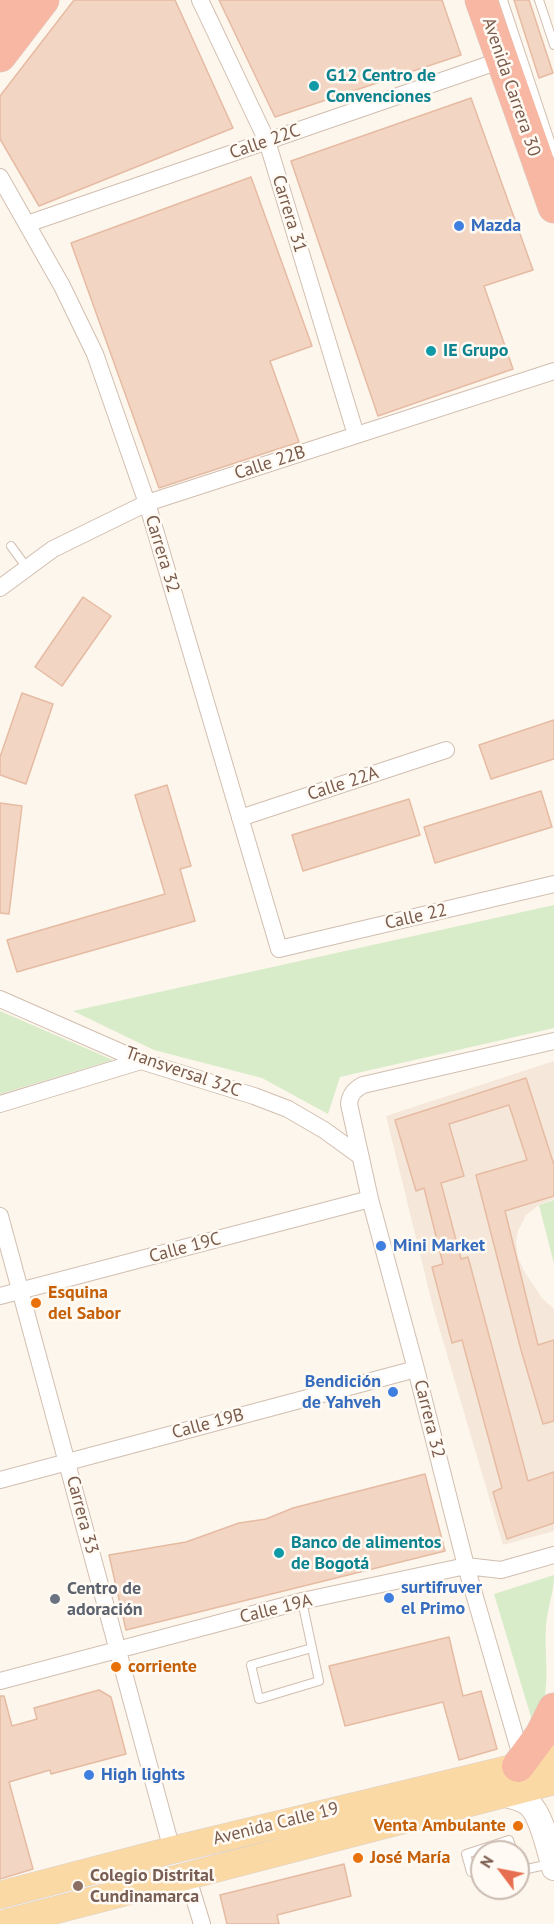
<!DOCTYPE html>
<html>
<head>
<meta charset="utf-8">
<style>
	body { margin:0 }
	#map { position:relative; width:554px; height:1924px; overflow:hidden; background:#fdf6ec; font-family:"PT Sans",sans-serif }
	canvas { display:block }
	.north { position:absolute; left:470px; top:1840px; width:60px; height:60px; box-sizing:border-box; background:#fffaf3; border:2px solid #cabbb1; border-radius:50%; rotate:302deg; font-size:16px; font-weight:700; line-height:24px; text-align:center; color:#7a5c4d }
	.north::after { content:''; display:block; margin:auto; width:21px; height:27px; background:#e76f51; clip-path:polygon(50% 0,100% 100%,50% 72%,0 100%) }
</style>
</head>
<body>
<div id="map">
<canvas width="554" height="1924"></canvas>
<div class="north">N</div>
</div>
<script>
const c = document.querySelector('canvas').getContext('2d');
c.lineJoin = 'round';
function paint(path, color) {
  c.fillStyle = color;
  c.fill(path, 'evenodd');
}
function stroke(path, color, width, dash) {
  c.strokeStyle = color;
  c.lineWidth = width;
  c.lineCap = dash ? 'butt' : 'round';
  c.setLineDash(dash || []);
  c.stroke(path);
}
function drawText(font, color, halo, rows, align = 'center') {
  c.font = font + ' "PT Sans",sans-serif';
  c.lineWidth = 5;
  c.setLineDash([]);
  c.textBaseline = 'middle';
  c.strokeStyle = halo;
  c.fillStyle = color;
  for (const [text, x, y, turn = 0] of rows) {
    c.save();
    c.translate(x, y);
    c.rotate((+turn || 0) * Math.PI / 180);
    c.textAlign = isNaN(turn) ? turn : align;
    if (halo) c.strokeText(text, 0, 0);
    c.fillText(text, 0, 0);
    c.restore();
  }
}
paint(new Path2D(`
	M554 1061V1199L539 1205 526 1215 518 1231 516 1242 518 1257 524 1271 542 1298 554 1309V1531L503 1545 433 1307 386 1116Z`), '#f5e8da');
paint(new Path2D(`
	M554 905V1028L340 1077 328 1114 262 1078 154 1050 73 1011Z
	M0 1011 113 1060 0 1094Z
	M554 1200V1264L539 1205Z
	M554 1575C554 1593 547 1609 546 1626 544 1664 553 1693 534 1727L494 1594Z`), '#d8ecc9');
const building = new Path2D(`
	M74 0H175L233 128 39 206 0 139V96Z
	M219 0H442L461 55 275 117Z
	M514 0H529L553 73 539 78Z
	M471 98 533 270 484 286 513 369 378 416 291 161Z
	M251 177 312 346 270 361 299 442 159 488 71 243Z
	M83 597 111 616 62 686 35 667Z
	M22 693 53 704 26 784 0 775V757Z
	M554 720V759L491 779 479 745Z
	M167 785 191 866 180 869 195 921 17 972 7 940 165 894 135 795Z
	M541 791 552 827 435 863 424 827Z
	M409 799 420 835 303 871 292 835Z
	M0 803 22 806 9 914 0 913Z
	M526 1078 554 1165V1196L505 1211 538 1345 554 1340V1421L543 1424 521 1350 476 1175 527 1160 509 1105 449 1124 464 1176 441 1183 461 1259 468 1257 528 1481 554 1472V1523L507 1539 493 1492 502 1488 462 1340 452 1343 432 1267 443 1264 424 1188 416 1191 395 1120Z
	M425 1474 445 1551 126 1630 109 1555 186 1542 239 1523 266 1519 293 1508Z
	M449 1637 463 1696 481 1691 497 1749 459 1760 443 1702 345 1726 329 1666Z
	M99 1690 111 1697 126 1754 51 1774 50 1770 9 1782 33 1869 0 1879V1696H4L12 1726 37 1719 34 1708Z
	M344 1864 351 1896 277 1915 279 1924H227L220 1895Z`);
paint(building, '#f3d5c3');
stroke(building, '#e6bba3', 1.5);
const lane = new Path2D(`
	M503 0 554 153
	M539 0 554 45
	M11 546 27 568
	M302 1601 319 1681 259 1699 251 1665 312 1648
	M518 1863 527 1869 550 1864
	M482 1869 471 1872 466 1854 509 1840 513 1852`);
const street = new Path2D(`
	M200 0 267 141 356 435
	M0 177 62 286 95 354 147 503 279 949 554 884
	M27 224 502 60
	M0 588 53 549 147 503 554 371
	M240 818 446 750
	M0 999 141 1061 254 1096 288 1109 324 1130 360 1156
	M0 1104 141 1061
	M0 1216 172 1850
	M0 1296 370 1199
	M0 1480 416 1369
	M0 1681 302 1601 466 1566 501 1570 554 1555
	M519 1749 466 1566 416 1369 370 1199 349 1104C350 1094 355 1089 363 1085L554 1041
	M187 1875 202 1924`);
const secondary = new Path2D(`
	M501 1794C511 1796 521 1798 529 1804 542 1815 549 1851 554 1868`);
const primary = new Path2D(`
	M0 1895 172 1850 554 1758
	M2 1924 554 1781`);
const highway = new Path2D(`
	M481 0 554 207
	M0 17 21 0
	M0 56 43 0
	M518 1766 541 1735 554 1709`);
stroke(lane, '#d1beb0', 10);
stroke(street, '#d1beb0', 18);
stroke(secondary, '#d6c0b0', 26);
stroke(primary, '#dad1cd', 28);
stroke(highway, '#dad1cd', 33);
stroke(lane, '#fff', 8);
stroke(street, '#fff', 16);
stroke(secondary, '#fff', 24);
stroke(primary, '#fbd9a5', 27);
stroke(highway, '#f7b7a3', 32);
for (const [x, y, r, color] of [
	[314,86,6,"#0f9aa8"],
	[459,226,6,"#3f7fe0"],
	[431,351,6,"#0f9aa8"],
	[381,1246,6,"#3f7fe0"],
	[36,1303,6,"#e8710a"],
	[393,1392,6,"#3f7fe0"],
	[279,1553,6,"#0f9aa8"],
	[389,1598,6,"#3f7fe0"],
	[55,1599,6,"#6b7280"],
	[116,1667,6,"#e8710a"],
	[89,1775,6,"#3f7fe0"],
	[518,1826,6,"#e8710a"],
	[358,1858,6,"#e8710a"],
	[78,1886,6,"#8d6e63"]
]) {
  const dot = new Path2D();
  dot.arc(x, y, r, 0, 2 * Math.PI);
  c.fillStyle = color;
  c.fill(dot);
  stroke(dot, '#fffaf3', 2);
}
drawText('bold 18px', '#0d838f', '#fffaf3', [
	["G12 Centro de",326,76],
	["Convenciones",326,97],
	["IE Grupo",443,351],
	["Banco de alimentos",291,1543],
	["de Bogotá",291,1564]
], 'left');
drawText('18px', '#7a5c4d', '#fffaf3', [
	["Avenida Carrera 30",511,87,71],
	["Calle 22C",265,142,-19],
	["Carrera 31",289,214,73],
	["Calle 22B",270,463,-18],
	["Carrera 32",162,554,73],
	["Calle 22A",343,784,-18],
	["Calle 22",416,917,-13],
	["Transversal 32C",183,1072,19],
	["Calle 19C",185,1248,-15],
	["Carrera 32",429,1419,76],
	["Calle 19B",208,1424,-15],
	["Carrera 33",82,1515,75],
	["Calle 19A",276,1609,-14],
	["Avenida Calle 19",276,1824,-14]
]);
drawText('bold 18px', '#366cbe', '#fffaf3', [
	["Mazda",471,226],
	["Mini Market",393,1246],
	["Bendición",381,1382,"right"],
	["de Yahveh",381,1403,"right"],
	["surtifruver",401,1588],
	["el Primo",401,1609],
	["High lights",101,1775]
], 'left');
drawText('bold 18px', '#c56008', '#fffaf3', [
	["Esquina",48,1293],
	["del Sabor",48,1314],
	["corriente",128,1667],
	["Venta Ambulante",506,1826,"right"],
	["José María",370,1858]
], 'left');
drawText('bold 18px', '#5b616d', '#fffaf3', [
	["Centro de",67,1589],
	["adoración",67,1610]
], 'left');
drawText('bold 18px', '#785e54', '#fffaf3', [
	["Colegio Distrital",90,1876],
	["Cundinamarca",90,1897]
], 'left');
</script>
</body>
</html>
